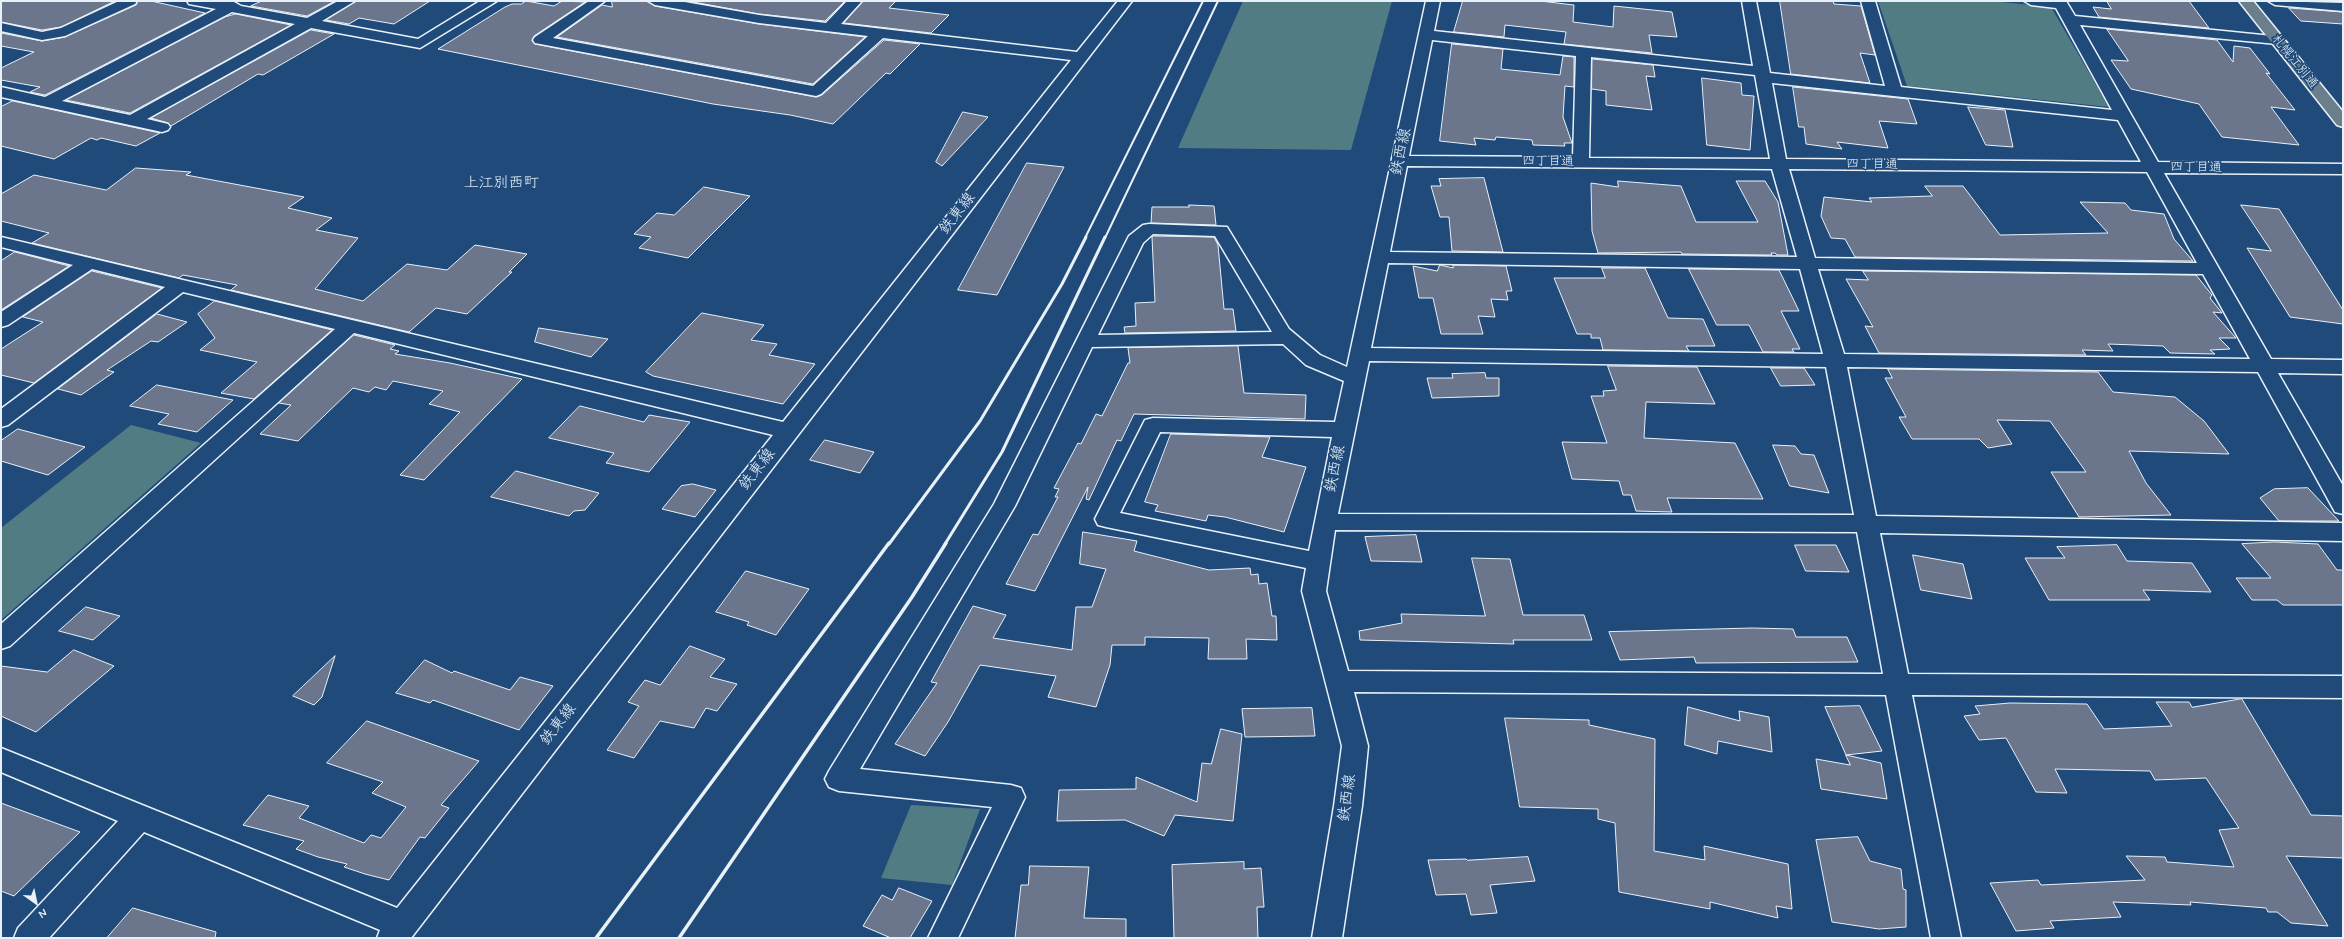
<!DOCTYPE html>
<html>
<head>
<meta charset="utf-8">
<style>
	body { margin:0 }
	#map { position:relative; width:2344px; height:939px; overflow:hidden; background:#1f4a7a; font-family:Mynerve,sans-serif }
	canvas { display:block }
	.frame { position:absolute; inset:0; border:2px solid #e8f1f8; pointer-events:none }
	.north { position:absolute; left:16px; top:883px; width:40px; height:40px; -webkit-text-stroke:3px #1f4a7a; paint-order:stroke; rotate:147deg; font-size:11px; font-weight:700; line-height:16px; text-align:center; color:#e8f1f8 }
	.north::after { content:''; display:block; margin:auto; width:14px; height:18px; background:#e8f1f8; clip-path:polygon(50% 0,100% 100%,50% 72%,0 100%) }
</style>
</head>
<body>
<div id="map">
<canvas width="2344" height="939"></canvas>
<div class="frame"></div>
<div class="north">N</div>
</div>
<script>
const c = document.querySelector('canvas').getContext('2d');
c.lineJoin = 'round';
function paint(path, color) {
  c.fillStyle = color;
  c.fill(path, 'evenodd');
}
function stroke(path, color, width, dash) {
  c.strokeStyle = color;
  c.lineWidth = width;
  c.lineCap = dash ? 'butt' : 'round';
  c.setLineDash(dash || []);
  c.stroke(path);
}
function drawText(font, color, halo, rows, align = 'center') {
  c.font = font + ' Mynerve,"Klee One",sans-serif';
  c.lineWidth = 3.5;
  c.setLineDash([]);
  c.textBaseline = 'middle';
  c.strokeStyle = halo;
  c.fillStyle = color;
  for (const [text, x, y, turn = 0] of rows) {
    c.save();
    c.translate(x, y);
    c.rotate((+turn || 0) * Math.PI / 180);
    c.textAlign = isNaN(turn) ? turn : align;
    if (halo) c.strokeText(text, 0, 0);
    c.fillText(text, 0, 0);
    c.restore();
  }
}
paint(new Path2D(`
	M1243 1H1392L1351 150 1178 148Z
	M1878 1H1991L2051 7 2109 107 1907 86Z
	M131 425 201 443 1 620V528Z
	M911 805 980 809 952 885 881 878Z`), '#527c84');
const building = new Path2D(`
	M1 1H115L61 27 42 30 1 22Z
	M138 1H151L205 13 45 95 30 92 40 87 1 80V68L34 52 1 46V33L42 41 65 37 136 5Z
	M262 1H335L307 16 251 6Z
	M356 1H430L394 24 359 18 349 24 326 20Z
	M526 1 554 6 562 1 585 2 534 36 532 41 535 44 816 97 822 95 884 40 920 44 890 74 886 73 833 124 790 115 713 104 438 49 505 7 512 4H521Z
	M612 1H647L655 6 759 24 865 37 813 84 557 37 602 5 612 7Z
	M688 1H845L825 21 759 14Z
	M863 1H896L889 8 949 15 931 33 844 23Z
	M1463 1H1540L1574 5 1573 22 1613 27 1614 6 1672 12 1677 37 1649 35 1652 53 1564 44 1566 32 1505 25 1504 37 1454 32Z
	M1780 1H1833L1834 4 1861 6 1875 55 1860 53 1870 83 1791 74Z
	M2107 1H2189L2209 28 2099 17 2093 7 2111 9Z
	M2289 8 2343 12V24L2301 21Z
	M236 14 291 25 130 113 66 100 225 17Z
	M2107 29 2217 40 2233 62 2234 46 2250 48 2270 74 2266 73 2295 110 2271 107 2299 145 2222 137 2199 104 2131 89 2111 60 2128 61Z
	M311 30 334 34 263 75 258 74 171 126 168 123 151 118Z
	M1452 44 1503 49 1501 69 1560 75 1563 56 1574 57V87L1565 86 1563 117 1572 143H1564L1565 146 1533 145 1532 140 1496 137 1495 140 1474 138 1476 145 1440 141Z
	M1592 59 1653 65 1655 77 1646 76 1652 110 1606 105V91L1592 89Z
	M1702 78 1741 83 1742 95 1754 96 1750 150 1707 145Z
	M1793 87 1908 99 1917 124 1879 121 1888 148 1837 142 1842 149 1806 144 1804 127H1799Z
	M13 101 160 133 136 146 101 138 97 140 91 138 54 159 1 146V107Z
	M1968 107 2005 110 2013 147 1986 145Z
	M963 112 988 117 942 166 936 162Z
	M1027 163 1064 167 997 295 958 290Z
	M136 168 191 172 186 175 304 197 288 208 332 218 316 230 358 238 315 289 363 301 407 264 447 270 475 245 527 254 509 272H512L467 314 436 308 409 332 231 290 237 285 183 275 179 278 32 243 49 233 1 221V194L34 175 106 190Z
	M1484 178 1503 252 1452 251 1449 217H1440L1431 186H1441L1439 179Z
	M1618 181 1681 186 1696 222H1758L1736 181H1765L1778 202 1788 255H1777L1775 253H1771L1772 255 1682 254 1681 252 1598 253 1592 231 1591 183 1618 187Z
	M1925 186H1963L2000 235 2108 233 2080 202 2125 203 2131 210 2164 214 2174 239 2193 261 1855 257 1845 239 1831 238 1821 216 1824 197 1872 202 1869 198 1932 196Z
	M704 187 750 196 688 258 639 248 651 237 634 234 657 213 674 215Z
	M1189 205 1214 206 1216 225 1151 223 1152 207H1189Z
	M2241 205 2279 209 2343 310V324L2290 317 2247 248 2271 251Z
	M1154 236 1214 237 1218 245 1224 309H1233L1236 331 1125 333 1124 327 1136 326 1135 303 1155 302 1152 237Z
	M15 252 69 266 1 310V261Z
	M1440 265 1453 268V265L1506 266 1512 291H1506L1508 300 1491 299 1495 317 1478 316 1483 334H1441L1433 298H1419L1413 266 1437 271Z
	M1602 268H1645L1668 318 1703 319 1715 346H1686L1689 351 1603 350 1600 338H1591V334H1577L1554 278H1605Z
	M1689 269 1779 270 1799 311H1781L1800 349H1792L1794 352H1763L1749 325H1717Z
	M92 271 162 288 34 383 1 375V349L43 322 23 317Z
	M1863 271 2196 275 2212 295 2210 298 2222 313 2213 312 2236 338H2219L2230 349 2210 350 2215 354 2170 353 2163 346 2108 344 2113 351 2082 350 2086 355 1879 353 1865 326 1873 327 1846 279 1868 280Z
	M215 301 332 330 254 399 221 393 257 362 200 350 215 338 198 314Z
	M702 313 764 325 751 340 777 344 769 355 815 364 783 404 653 376 646 372Z
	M157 314 187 322 158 342 151 341 107 370 114 372 81 395 58 389Z
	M539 328 608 339 591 357 535 342Z
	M354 335 395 345 390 349 399 351 395 354 450 363 522 379 424 480 400 475 460 412 429 404 443 391 393 381 386 390 375 387 369 392 353 388 298 441 260 434 291 405 279 403Z
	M1238 346 1244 393 1306 395 1305 419 1134 414 1121 441 1117 440 1089 500 1086 499 1088 487 1035 591 1006 584 1033 534 1038 535 1058 497H1055L1059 489 1054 488 1078 443 1081 444 1096 414 1102 416 1128 363H1130L1128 348Z
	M1608 366 1697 367 1715 404 1646 402 1644 438 1735 443 1763 499 1667 498 1672 512 1636 511 1631 495H1623L1619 481 1572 479 1562 442 1607 443 1591 396H1604L1603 391 1616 390Z
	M1771 368H1804L1815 385 1781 386Z
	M1888 369 2098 372 2113 392 2175 397 2204 421 2229 454 2129 451 2146 483 2171 515 2079 517 2051 472H2086L2050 421 1997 420 2012 444 1988 448 1979 439H1912L1899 417H1906L1885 378H1892Z
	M1485 373 1486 378H1499V396L1432 398 1427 378H1453L1452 374Z
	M157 385 233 400 197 432 158 424 169 414 130 406Z
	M580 406 644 422 649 415 690 422 649 472 606 463 614 453 549 438Z
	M18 429 85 447 48 475 1 461V441Z
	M1171 434 1270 437 1262 457 1306 467 1284 532 1225 517 1208 515 1206 521 1155 511 1158 505 1145 502Z
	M825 440 874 452 860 473 810 460Z
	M1773 445 1795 446 1801 454 1814 455 1829 493 1790 486Z
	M516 471 599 493 585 510 574 511 569 516 491 497Z
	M693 484 716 490 695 517 662 509 681 486Z
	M2308 488 2339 521H2279L2260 498 2274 489Z
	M1083 532 1137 541 1134 551 1209 570 1250 568 1251 575 1258 574 1259 584 1267 583 1272 616H1276L1277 640 1246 639 1247 659H1208L1209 638 1145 637V645H1112L1110 665 1096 707 1048 697 1056 676 980 665 948 722 925 756 895 744 937 683 931 682 973 606 1006 615 993 638 1072 650 1076 607H1092L1106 569 1080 564Z
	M1416 535 1422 562 1371 561 1365 537Z
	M2274 542 2318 544 2337 570H2343V605H2283L2277 600H2252L2236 578H2271L2242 544Z
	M1795 545H1836L1849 572 1806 571Z
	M2117 545 2127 561 2192 563 2211 592 2143 590 2150 600H2049L2025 558H2065L2057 547Z
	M1913 555 1963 564 1972 599 1921 590Z
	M1472 558 1510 559 1523 615H1584L1592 640H1513L1514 644 1360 640 1359 631 1402 623 1401 614 1485 616Z
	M746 571 809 589 776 635 747 625 749 622 716 612Z
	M86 607 120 616 93 640 59 631Z
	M1753 628 1793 629 1796 637H1847L1858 662 1696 663 1694 657 1620 660 1609 632Z
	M690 646 725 659 710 677 737 684 717 711 706 708 694 728 660 721 634 758 607 750 639 706 628 702 645 680 660 685Z
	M74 650 114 666 36 732 1 716V666L47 672Z
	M335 656 322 697 314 705 293 696Z
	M425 660 452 673 454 671 510 690 520 677 553 686 519 730 433 700 430 703 396 693Z
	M2242 699 2311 815 2343 816V858L2286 856 2328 926 2291 923 2277 912H2268L2266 908 2190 902 2191 905 2113 902 2121 917 2050 921 2054 928 2016 931 1990 883 2038 880 2041 885 2145 880 2126 856 2165 857 2167 862 2234 867 2219 830 2239 828 2206 778 2155 780 2150 771 2055 769 2067 793 2036 792 2006 738 1979 740 1964 716 1980 714 1975 706 2010 703 2087 704 2104 729 2172 726 2156 702H2189L2192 707Z
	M1860 706 1882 751 1846 755 1825 707Z
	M1688 707 1740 721 1739 711 1769 717 1772 752 1718 741 1717 754 1685 745Z
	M1312 708 1315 736 1245 737 1242 709Z
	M1505 718 1589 720V725L1655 739 1654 851 1705 860 1704 846 1788 864 1792 909 1776 906 1778 918 1710 902V909L1619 892 1615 823 1598 819V809L1520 807Z
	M367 721 479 761 441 805 449 808 425 838 420 837 389 880 365 874 344 867 347 864 318 857 296 849 304 841 243 825 268 795 309 806 299 818 364 843 371 835 381 838 406 807 372 793 383 782 327 763Z
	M1221 729 1242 734 1233 821 1175 815 1164 836 1125 820 1057 821 1059 790 1136 789V777L1197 802 1202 763 1211 764Z
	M1846 755 1881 763 1887 799 1821 789 1816 759 1850 765Z
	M1 803 80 832 14 896 1 891Z
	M1858 837 1870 861 1901 869 1903 889 1906 890V927L1879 929 1832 922 1816 840Z
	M1528 857 1535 881 1490 885 1497 913 1471 915 1466 894 1436 895 1428 860 1466 859 1467 860Z
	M1244 862V869L1261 868 1264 907H1257L1258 938H1174L1172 865Z
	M1030 866 1089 867 1084 918 1126 919V938H1015L1021 885H1028Z
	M899 888 932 901 910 938H891L863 926 882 895 892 900Z
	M133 908 216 932 215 938H107Z`);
paint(building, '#6b758b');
stroke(building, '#e8f1f8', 1);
const minor = new Path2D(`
	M119 1H137L135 4 65 36 42 40 1 31V23L42 32 61 28Z
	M187 1 234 2 241 6 307 18 338 1H355L322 21 418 39 480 1H497L420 48 311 28 147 119 168 124 170 127 168 130 162 132 1 97V87L45 97 216 9 189 4ZM232 12 295 24 130 115 62 101Z
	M589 1H605L553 38 813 86 868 36 759 23 655 5 648 1H679L759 15 826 23 847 1H862L841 24 1077 52 1118 1H1132L411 938H377L380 930 144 832 49 938H14L18 928 118 821 1 772V748L397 908 773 435 354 333 10 646 1 649V624L335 329 183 292 8 425 1 427V409L165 287 92 269 8 325 1 327V312L73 265 1 247V237L783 422 1071 60 883 38 821 94 816 96 535 43 533 40 535 37Z
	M1426 1H1440L1434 31 1753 66 1742 1H1756L1770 73 1885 86 1861 1H1875L1901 87 2112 110 2056 8 2031 5 2024 1H2066L2075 16 2282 37 2284 40 2282 43 2277 44 2080 25 2158 162 2343 164V174L2164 173 2271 359 2343 360V374L2278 373 2343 486V514L2335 512 2258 372 1847 367 1876 516 2343 523V541L1880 533 1908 674 2343 676V698L1912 695 1961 938H1931L1886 695 1354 692 1368 746 1362 806 1342 938H1312L1334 806 1342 746 1302 591 1306 568 1106 527 1098 525 1095 519 1145 420 1153 418 1335 422 1344 381 1306 365 1283 344 1092 347 1015 506 860 769 1011 785 1021 788 1025 797 958 938H928L992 807 839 791 829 787 825 779 829 771 994 504 1129 236 1143 225 1149 224 1227 227 1289 329 1320 355 1347 367ZM1432 40 1576 56 1573 157 1409 156ZM1591 57 1755 75 1770 159 1589 158ZM1772 83 2118 120 2141 162 1786 159ZM1407 166 1772 169 1797 257 1390 252ZM1789 169 2147 172 2197 263 1815 258ZM1153 234 1215 236 1272 332 1098 335 1143 243ZM1388 263 1800 269 1823 354 1371 348ZM1818 269 2203 274 2250 359 1844 354ZM1369 361 1826 367 1854 515 1338 514ZM1160 432 1332 437 1309 551 1120 513ZM1335 530 1857 532 1883 674 1348 671 1326 591Z
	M2268 1 2343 3V11L2275 5Z`);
const highway = new Path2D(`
	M2239 1H2253L2343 112V127L2337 125Z`);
stroke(minor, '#e8f1f8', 3);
stroke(highway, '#e8f1f8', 3);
paint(minor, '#1f4a7a');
paint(highway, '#6b7e8b');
stroke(new Path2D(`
	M1085 238 1203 1
	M1105 238 1218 1`), '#e8f1f8', 2);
stroke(new Path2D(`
	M889 544 980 421 1062 284 1086 237
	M945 544 1002 452 1105 237`), '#e8f1f8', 3);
stroke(new Path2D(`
	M596 938 889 543
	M679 938 912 597 946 543`), '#e8f1f8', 3.5);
drawText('13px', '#e8f1f8', '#1f4a7a', [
	["札幌江別通",2294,62,51],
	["四丁目通",1548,162,1],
	["四丁目通",1872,165,1],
	["四丁目通",2196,168,1]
]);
drawText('15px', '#e8f1f8', '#1f4a7a', [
	["上江別西町",501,184]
]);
drawText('16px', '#e8f1f8', '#1f4a7a', [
	["鉄西線",1402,152,-78],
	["鉄東線",958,214,-52],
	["鉄西線",1336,469,-78],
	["鉄東線",758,470,-52],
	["鉄東線",559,725,-52],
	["鉄西線",1348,798,-82]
]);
</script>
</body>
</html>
